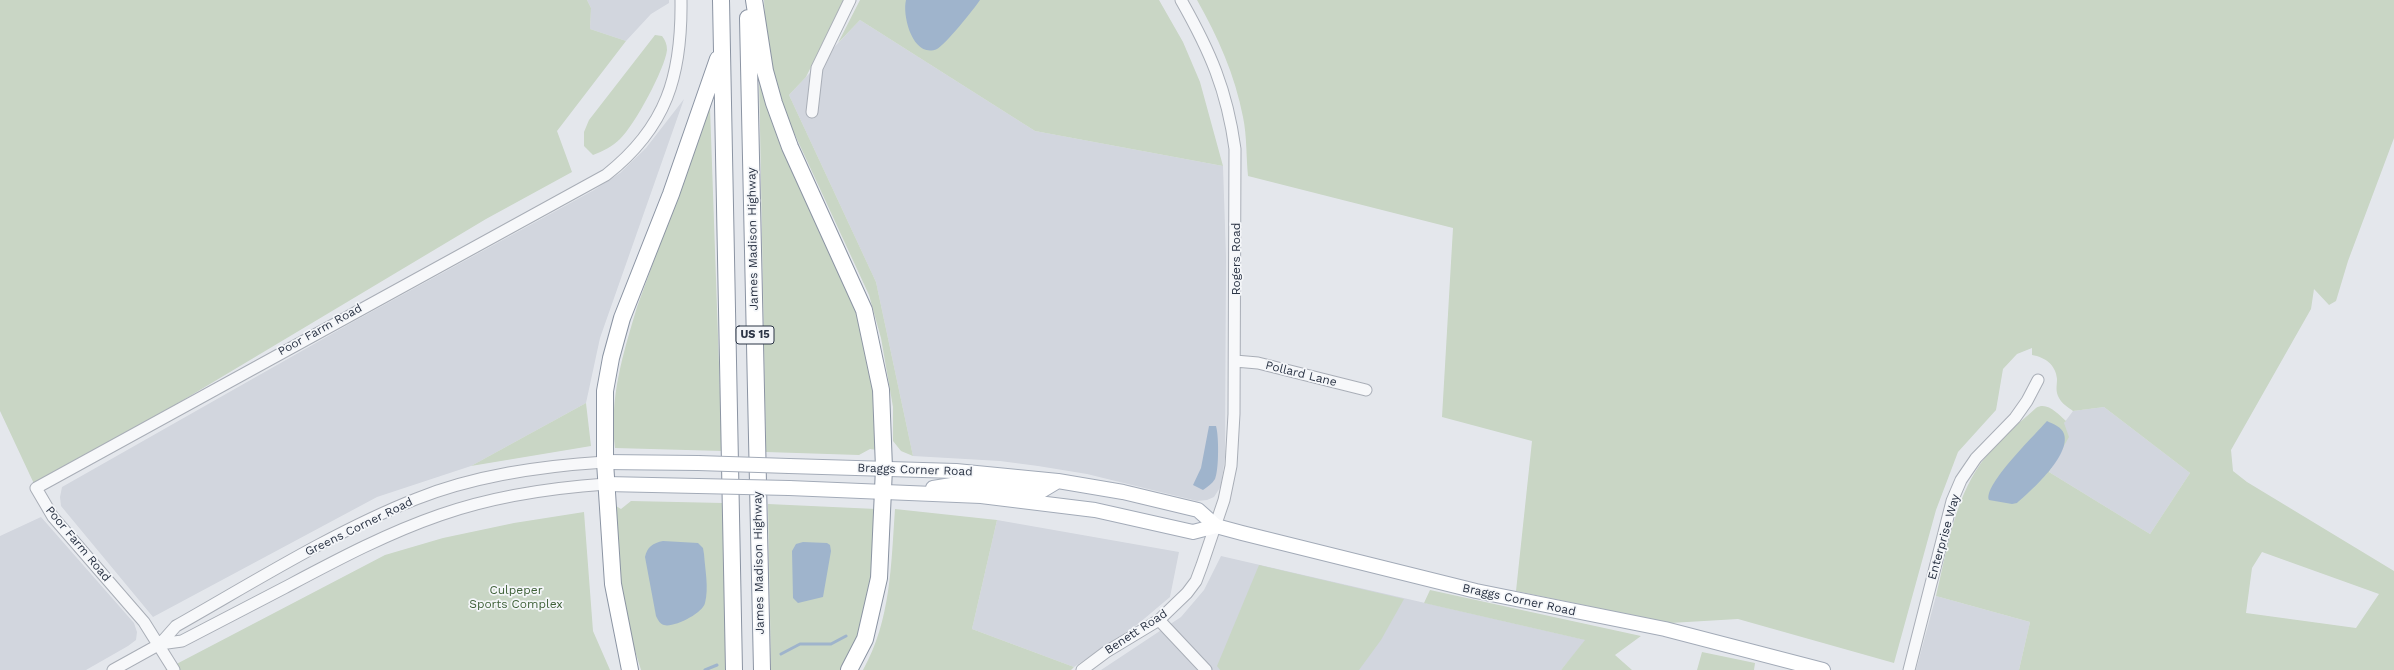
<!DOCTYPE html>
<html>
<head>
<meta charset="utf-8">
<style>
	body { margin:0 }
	canvas { display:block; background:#e4e7ec }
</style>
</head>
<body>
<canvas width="2394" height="670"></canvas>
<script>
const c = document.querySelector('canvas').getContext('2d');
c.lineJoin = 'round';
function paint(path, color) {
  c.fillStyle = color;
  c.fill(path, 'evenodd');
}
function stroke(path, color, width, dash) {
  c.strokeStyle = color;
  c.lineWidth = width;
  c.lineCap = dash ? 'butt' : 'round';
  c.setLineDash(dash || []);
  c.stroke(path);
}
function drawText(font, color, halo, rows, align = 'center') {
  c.font = font + ' "Work Sans",sans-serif';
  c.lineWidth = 3.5;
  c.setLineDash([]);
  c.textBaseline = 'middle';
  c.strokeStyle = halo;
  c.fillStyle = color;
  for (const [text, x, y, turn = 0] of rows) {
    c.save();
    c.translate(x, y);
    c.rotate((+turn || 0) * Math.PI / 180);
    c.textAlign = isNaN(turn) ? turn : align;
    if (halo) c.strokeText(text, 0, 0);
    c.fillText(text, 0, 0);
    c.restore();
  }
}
paint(new Path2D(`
	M587 0H669V3L651 14 626 41 590 29 591 8Z
	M860 20 1035 131 1223 166 1226 257 1225 457 1221 486 1214 497 1207 500 1197 501 1087 474 1038 466 1000 461 913 456 876 282 789 95Z
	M684 99 600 338 586 403 471 466 377 497 153 617 61 506 60 497 62 487 351 323 594 190 620 173 646 148Z
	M2104 407 2190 473 2150 534 2049 472 2060 454 2064 423 2073 411Z
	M41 517 134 623 137 632 136 640 128 646 86 670H0V536Z
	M997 520 1179 552 1170 597 1138 624 1074 667 972 629Z
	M1221 556 1586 640 1561 670H1101L1181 617 1204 590Z
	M1936 596 2030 622 2019 670H1916Z`), '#d2d6de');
paint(new Path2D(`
	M0 0H587L591 8 590 29 626 41 557 131 572 172 486 219 36 488 0 411Z
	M764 0H844L806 77 789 95 876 282 913 456 901 451 893 441V407L881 338 869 295 784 111C773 75 765 37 764 0Z
	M860 0H1159L1183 42 1200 82 1223 166 1035 131 860 20 838 43Z
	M1197 0H2394V138L2348 261 2336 301 2329 305 2314 289 2311 309 2231 450 2233 471 2247 482 2394 571V670H2019L2030 622 1936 596C1947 550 1954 501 1981 463 1996 442 2017 425 2036 408 2047 401 2058 414 2066 421L2064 423 2069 437 2049 472 2150 534 2190 473 2104 407 2073 411C2068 407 2062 404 2059 398 2055 391 2057 386 2057 379 2056 365 2045 357 2032 355V348L2017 354 2003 369 1996 410 1958 452 1936 510 1894 663 1738 619 1670 623 1516 591 1532 441 1442 417 1453 228 1248 176C1246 157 1247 136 1243 117 1235 75 1218 37 1197 0ZM2262 552 2379 594 2356 628 2246 613 2252 568Z
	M655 35 662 36C665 40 667 44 667 50 665 69 634 126 620 139 612 147 603 151 593 155L584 146V132L589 120Z
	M759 74 861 321 874 387 877 450 870 449 859 455 766 452Z
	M710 107 722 451 615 448C609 398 623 354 637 307Z
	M586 403 591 446 471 466Z
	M631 501 723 503 727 670H641L627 625 621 589 616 506 621 509Z
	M768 504 876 509 875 568 858 636 843 670H771Z
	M895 509 997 520 972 629 1074 667 1071 670H863C891 620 891 565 895 509Z
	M584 512 593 631 610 670H165L385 555 443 538 514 523Z
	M1259 565 1404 599 1381 640 1359 670H1220L1217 666Z
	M1430 590 1641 636 1615 655 1632 670H1561L1585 640 1424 603Z
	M1702 652 1755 663 1754 670H1697Z`), '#c9d6c5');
paint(new Path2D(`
	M906 0H980C975 8 944 46 937 49 913 59 902 16 906 0Z
	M2047 421C2053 424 2062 427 2064 434 2071 455 2031 491 2017 503L2012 504 1989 500C1983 485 2036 434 2047 421Z
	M1209 426H1216C1219 436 1219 470 1215 479 1212 484 1207 487 1203 490L1193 485 1201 468Z
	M663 541 698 543 703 548 704 554C705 569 709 588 705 603 703 613 674 628 664 625 660 624 658 620 656 616L645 557C647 547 653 543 663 541Z
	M803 542 827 543 830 545 831 551 823 597 798 603 793 598 792 551 796 544Z`), '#9fb4cc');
stroke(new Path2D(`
	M781 654 800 644H831L846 636
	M705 670 717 665`), '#9fb4cc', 3);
const minor = new Path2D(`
	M812 112 817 68 850 0
	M1235 361 1258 363 1366 390
	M1159 620 1206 670
	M160 644 182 641C216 623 250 606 284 588 335 561 385 534 440 515 494 496 549 488 606 484
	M113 670 160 644 176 626C252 583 335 531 416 499 476 475 541 466 605 462
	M174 670 144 622 53 517 36 488 606 175C667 127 682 75 681 0
	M1082 670 1106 652 1159 620 1187 593 1196 581 1202 565 1224 500 1231 466 1234 414 1235 149C1227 90 1210 51 1181 0
	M1909 670 1952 501 1961 480 1976 458 2015 418 2027 401 2038 380`);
const major = new Path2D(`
	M605 462 698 463
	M789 466 956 471 1058 481 1123 492 1198 510 1216 526 1242 533 1476 591 1665 629 1823 670
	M606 484 698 486
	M789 488 981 496 1095 510 1193 532 1216 526
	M933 488 964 483 1043 490 1058 481`);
const highway = new Path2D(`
	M721 0 734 670
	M754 0 765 71 774 103 790 147 864 310 881 390 884 468 879 578 865 639 849 670
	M748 18 762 670
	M630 670 613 584 605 462V391L611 358 622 318 671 194 718 59`);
stroke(minor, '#a9aeb7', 13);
stroke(major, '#a3abb8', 16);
stroke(highway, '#8b94a3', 18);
stroke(minor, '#f7f8fa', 11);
stroke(major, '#fff', 14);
stroke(highway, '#fff', 16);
const majorBridge = new Path2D(`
	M698 463 789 466
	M698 486 789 488`);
stroke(majorBridge, '#a3abb8', 16, []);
stroke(majorBridge, '#fff', 14);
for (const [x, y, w] of [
	[755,335,38]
]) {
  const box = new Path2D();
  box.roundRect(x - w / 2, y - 9, w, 18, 3);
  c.fillStyle = '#f4f6f9';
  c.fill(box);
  stroke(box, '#2b3445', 1);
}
drawText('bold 11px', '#2b3445', null, [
	["US 15",755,335]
]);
drawText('12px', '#2b3445', '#f4f6f9', [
	["James Madison Highway",753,239,-91],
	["Rogers Road",1236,259,-90],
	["Poor Farm Road",320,330,-29],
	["Pollard Lane",1301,374,14],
	["Braggs Corner Road",915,470,2],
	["Greens Corner Road",359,527,-26],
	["Enterprise Way",1944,537,-74],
	["Poor Farm Road",78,544,50],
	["James Madison Highway",759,563,-91],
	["Braggs Corner Road",1519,600,12],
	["Benett Road",1136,632,-33]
]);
drawText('12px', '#3f6138', '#f4f6f9', [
	["Culpeper",516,590],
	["Sports Complex",516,604]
]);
</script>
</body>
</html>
